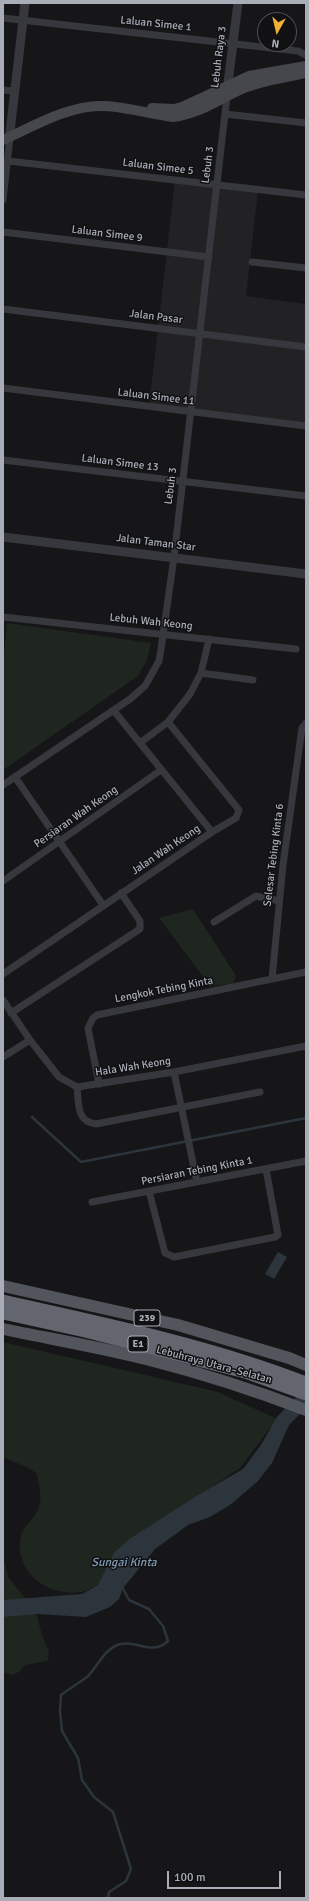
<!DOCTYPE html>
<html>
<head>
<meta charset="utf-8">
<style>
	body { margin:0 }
	#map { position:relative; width:309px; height:1901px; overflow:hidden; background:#161618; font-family:Signika,sans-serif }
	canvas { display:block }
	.frame { position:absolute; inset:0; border:4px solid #a8adb8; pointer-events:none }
	.north { position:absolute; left:257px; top:12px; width:40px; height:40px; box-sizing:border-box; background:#111113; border:1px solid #4d4f55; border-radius:50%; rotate:188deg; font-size:11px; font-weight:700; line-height:16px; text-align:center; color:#a8adb8 }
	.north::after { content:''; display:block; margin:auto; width:14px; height:18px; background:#f2b134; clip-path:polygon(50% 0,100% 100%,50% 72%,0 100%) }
	.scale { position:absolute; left:167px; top:1871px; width:114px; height:18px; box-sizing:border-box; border:2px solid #a8adb8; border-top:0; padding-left:5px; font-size:12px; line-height:14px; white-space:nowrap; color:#a8adb8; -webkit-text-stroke:3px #111113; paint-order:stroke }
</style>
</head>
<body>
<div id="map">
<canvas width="309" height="1901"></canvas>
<div class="frame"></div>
<div class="north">N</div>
<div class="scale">100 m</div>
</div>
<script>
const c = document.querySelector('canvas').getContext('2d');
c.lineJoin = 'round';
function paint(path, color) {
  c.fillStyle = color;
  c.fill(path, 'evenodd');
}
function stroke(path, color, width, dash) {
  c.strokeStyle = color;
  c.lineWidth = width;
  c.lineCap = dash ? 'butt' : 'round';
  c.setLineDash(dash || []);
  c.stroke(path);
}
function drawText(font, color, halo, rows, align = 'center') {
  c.font = font + ' Signika,sans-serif';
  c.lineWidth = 3;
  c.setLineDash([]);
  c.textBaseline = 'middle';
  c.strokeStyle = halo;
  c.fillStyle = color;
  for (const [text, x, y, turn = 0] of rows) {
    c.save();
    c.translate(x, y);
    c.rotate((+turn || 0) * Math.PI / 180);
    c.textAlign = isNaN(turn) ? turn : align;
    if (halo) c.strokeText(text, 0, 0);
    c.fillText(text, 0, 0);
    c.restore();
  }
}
paint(new Path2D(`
	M175 180 258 191 246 296 306 304V426L149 407Z`), '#222225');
paint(new Path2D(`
	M7 623 151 643 147 660 138 676 3 770V665Z
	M193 909 236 976 233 984 210 986 159 918Z
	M3 1342 218 1392 277 1419 240 1468 198 1496 99 1584C93 1587 87 1591 82 1592 47 1597 13 1572 21 1535 22 1529 28 1524 31 1520 45 1506 40 1491 37 1474L29 1468 3 1457Z
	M3 1554 8 1577 36 1612 42 1635 49 1652 48 1661 25 1665 19 1672 12 1675 3 1672Z`), '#1e261f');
paint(new Path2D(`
	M278 1252 287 1257 274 1279 265 1274Z
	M306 1387V1408L289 1425 272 1463 258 1481 230 1505 210 1517 188 1525 155 1549 123 1588 119 1599 110 1607 86 1617 37 1614 3 1617V1600L82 1594 98 1585 114 1553 128 1540 198 1495 243 1469 261 1445 277 1417Z`), '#2c353c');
stroke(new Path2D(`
	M32 1117 81 1162 306 1118
	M108 1898 109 1892 126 1881 131 1869 113 1812 94 1797 82 1780 78 1758 62 1731 60 1711 61 1695C69 1689 79 1683 87 1677 97 1668 103 1651 117 1645 135 1638 151 1657 168 1641L163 1626 149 1609 129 1600 121 1585`), '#2c353c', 2.5);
stroke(new Path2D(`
	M3 18 298 51 306 55
	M3 90 15 91
	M225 114 306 123
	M8 161 306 195
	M3 200 10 138
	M3 232 209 257
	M252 262 306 268
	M3 309 306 347
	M3 388 306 426
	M3 460 306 496
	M3 617 296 649
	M201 673 253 680
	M168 722 239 810 236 818 212 832
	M140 743 168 722 190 694 201 673 209 639
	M15 777 103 905
	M3 785 130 699 145 686 159 661 161 649 174 557 227 96
	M3 881 161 770
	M214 922 256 896 279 901
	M3 974 212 832 114 711
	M272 979 283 865 302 728 306 723
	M3 1000 30 1040 59 1077 77 1087 174 1072 306 1046
	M11 1013 140 929V921L121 893
	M3 1057 30 1040
	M174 1072 197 1182
	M99 1084 88 1028 93 1018 97 1015 306 972
	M77 1087C79 1103 76 1122 96 1124L260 1092
	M149 1191 165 1253 174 1257 275 1237 278 1235 266 1169
	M92 1202 306 1161`), '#37383d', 7);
stroke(new Path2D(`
	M227 91 238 3
	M10 132 25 3
	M3 537 306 574`), '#37383d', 9);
stroke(new Path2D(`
	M152 108 174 109 182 107 249 76 306 66
	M3 140C32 127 71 104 104 106 127 107 150 114 173 117 199 114 219 99 242 89 262 80 285 78 306 73`), '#45474d', 10);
stroke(new Path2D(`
	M3 1286 178 1325 289 1358 306 1365
	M3 1329C51 1339 99 1347 146 1359 201 1373 254 1390 306 1410`), '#53555c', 12);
stroke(new Path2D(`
	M3 1301C105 1324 208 1345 306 1383
	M3 1313 85 1331 245 1372 306 1394`), '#63666e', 13);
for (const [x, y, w] of [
	[147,1318,26],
	[138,1344,20]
]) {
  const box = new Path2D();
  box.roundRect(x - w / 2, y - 8, w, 16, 3);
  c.fillStyle = '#111113';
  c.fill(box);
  stroke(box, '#a8adb8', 1);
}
drawText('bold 10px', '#a8adb8', null, [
	["239",147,1318],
	["E1",138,1344]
]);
drawText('11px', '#a8adb8', '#111113', [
	["Laluan Simee 1",156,24,6],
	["Lebuh Raya 3",219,57,-83],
	["Lebuh 3",208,165,-83],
	["Laluan Simee 5",158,167,7],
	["Laluan Simee 9",107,234,7],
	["Jalan Pasar",156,317,7],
	["Laluan Simee 11",156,397,7],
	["Laluan Simee 13",120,463,7],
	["Lebuh 3",171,486,-83],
	["Jalan Taman Star",156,543,7],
	["Lebuh Wah Keong",151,622,6],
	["Persiaran Wah Keong",76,817,-35],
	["Jalan Wah Keong",166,850,-34],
	["Selesar Tebing Kinta 6",274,855,-83],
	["Lengkok Tebing Kinta",164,990,-11],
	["Hala Wah Keong",133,1067,-9],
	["Persiaran Tebing Kinta 1",197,1171,-11],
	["Lebuhraya Utara–Selatan",214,1365,15]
]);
drawText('italic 12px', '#7f9bb3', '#111113', [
	["Sungai Kinta",124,1563]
]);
</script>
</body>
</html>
